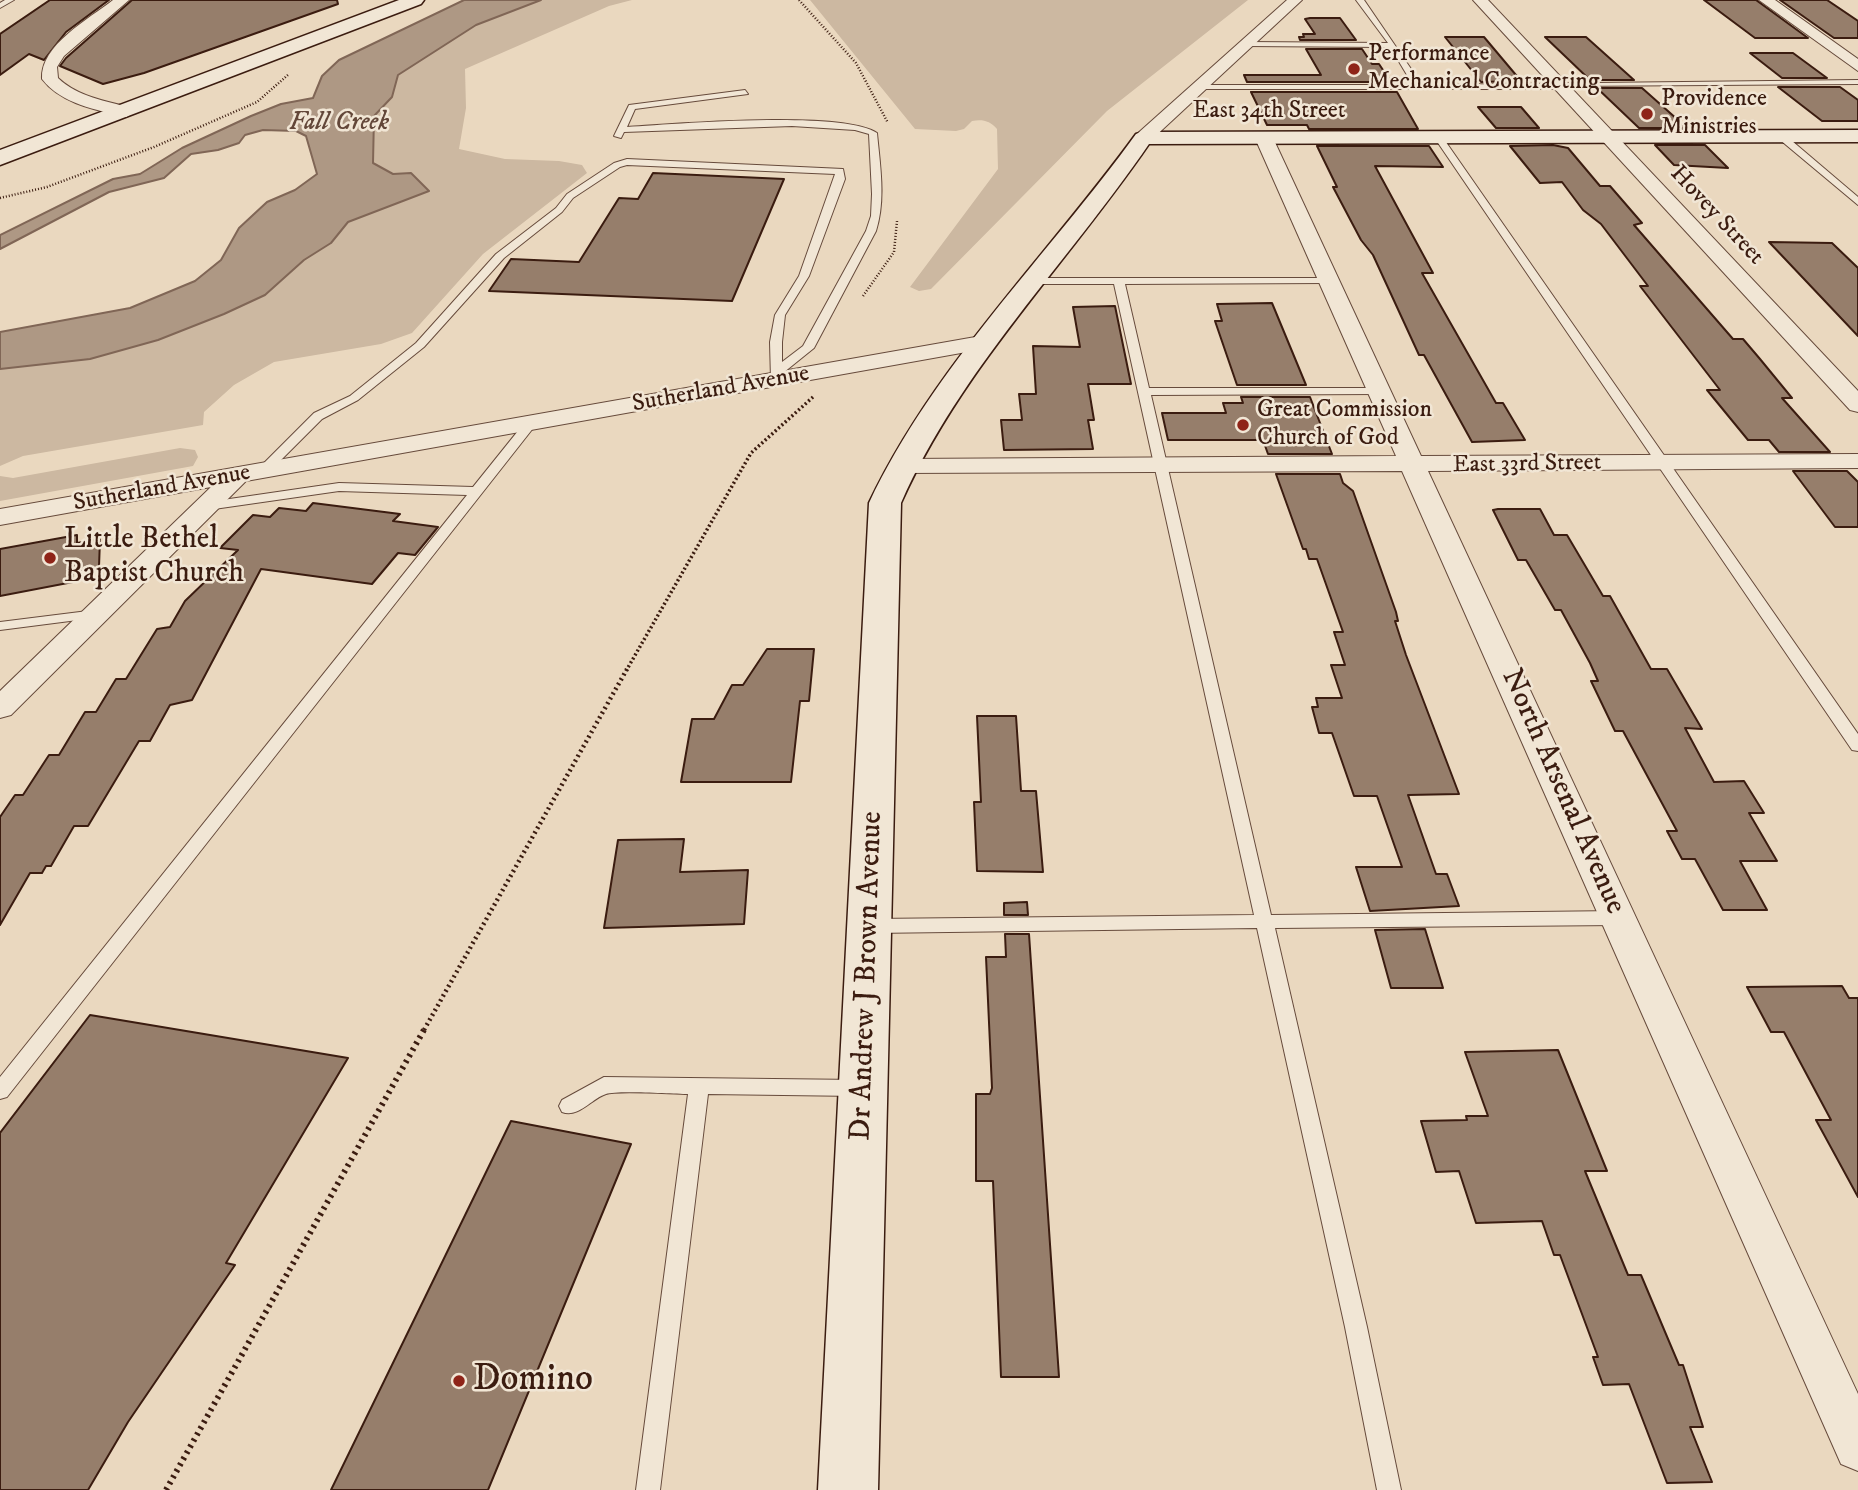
<!DOCTYPE html>
<html>
<head>
<meta charset="utf-8">
<style>
	body { margin:0 }
	canvas { display:block; background:#ead8bf }
</style>
</head>
<body>
<canvas width="1858" height="1490"></canvas>
<script>
const c = document.querySelector('canvas').getContext('2d');
c.lineJoin = 'round';
function paint(path, color) {
  c.fillStyle = color;
  c.fill(path, 'evenodd');
}
function stroke(path, color, width, dash) {
  c.strokeStyle = color;
  c.lineWidth = width;
  c.lineCap = dash ? 'butt' : 'round';
  c.setLineDash(dash || []);
  c.stroke(path);
}
function drawText(font, color, halo, rows, align = 'center') {
  c.font = font + ' "IM FELL DW Pica",serif';
  c.lineWidth = 5;
  c.setLineDash([]);
  c.textBaseline = 'middle';
  c.strokeStyle = halo;
  c.fillStyle = color;
  for (const [text, x, y, turn = 0] of rows) {
    c.save();
    c.translate(x, y);
    c.rotate((+turn || 0) * Math.PI / 180);
    c.textAlign = isNaN(turn) ? turn : align;
    if (halo) c.strokeText(text, 0, 0);
    c.fillText(text, 0, 0);
    c.restore();
  }
}
paint(new Path2D(`
	M541 0H632L609 6 465 69 466 108 459 149 505 159 559 161 582 165 587 173 483 254 412 333 381 344 274 362 234 385 204 412 203 425 23 456 0 466V369L90 358 158 340 224 314 265 295 304 260 331 243 348 222 429 191 373 163 374 116 392 97 398 75 476 25Z
	M810 0H1248L1107 111 931 289 919 291 910 287 998 169 997 129C990 121 983 119 972 121L964 129 956 131 915 129Z
	M180 448 195 450 198 457 193 466 0 501V476L13 478Z`), '#ccb8a1');
const water = new Path2D(`
	M464 0H541L476 25 398 75 392 97 374 116 373 163 393 174 411 173 429 191 348 222 331 243 304 260 265 295 224 314 158 340 90 359 0 369V332L130 308 195 281 221 260 239 228 267 202 295 190 317 174 306 136 296 131 263 130 245 135 239 143 218 150 191 154 164 178 109 192 0 249V235L113 179 140 174 182 148 251 116 281 104 313 98 322 76 339 60Z`);
paint(water, '#ae9884');
stroke(water, '#806656', 2);
const building = new Path2D(`
	M50 0H109L66 32 44 60 29 54 0 75V34Z
	M132 0H337L338 4 144 73 103 84 60 66 66 58Z
	M1704 0H1756L1808 38H1755Z
	M1780 0H1827L1858 21V38H1834Z
	M1310 18H1340L1356 40H1300L1299 37H1304L1303 34H1315L1305 19Z
	M1445 37H1484L1521 81 1481 82Z
	M1545 37H1586L1634 80H1590Z
	M1306 49H1362L1372 64H1379L1391 82H1247L1244 75H1321Z
	M1750 53H1793L1827 78H1782Z
	M1778 87H1840L1858 100V121H1822Z
	M1597 88H1642L1687 128H1639Z
	M1251 92H1397L1418 129H1309L1307 125H1267Z
	M1478 107H1521L1539 128H1496Z
	M1553 145 1568 148 1600 186H1610L1642 223 1634 225 1733 339H1743L1760 359 1792 398H1782L1830 452H1779L1769 440H1748L1707 390H1720L1640 286H1648L1601 224 1583 210 1562 182 1540 183 1510 146Z
	M1655 145H1705L1728 168 1674 165Z
	M1317 146H1429L1443 167 1375 166 1433 273H1422L1496 403H1503L1525 440 1472 442 1424 355H1419L1373 255 1361 240 1333 187H1337Z
	M653 173 784 179 732 301 489 291 511 259 579 262 619 198 638 199Z
	M1769 242 1832 243 1858 268V336Z
	M1272 303 1306 385H1237L1215 321H1222L1217 304Z
	M1115 306 1131 384H1088L1094 420H1088L1093 449 1004 450 1001 420H1022L1019 394H1036L1033 346 1080 347 1073 307Z
	M1241 397H1310L1332 454H1268L1263 440H1168L1162 413H1226L1223 403H1243Z
	M1793 471H1847L1858 482V527H1835Z
	M1276 474H1340L1343 483 1353 491 1396 612 1398 621H1395L1406 655 1459 794 1408 795 1436 874H1447L1459 906 1370 911 1356 867H1402L1377 796H1354L1332 733H1319L1312 707H1318L1316 698H1342L1331 665H1345L1334 632H1343L1317 559H1309L1306 549H1303Z
	M313 503 400 514 393 521 438 527 415 555 398 553 372 584 261 569 192 700 170 705 150 741H139L88 826H74L51 866H46L42 873H30L0 925V817L15 795H23L49 755H59L85 712H96L116 679H126L157 629 170 627 185 601 238 550 220 548 253 515 270 517 279 508 306 511Z
	M1498 509H1540L1554 535H1567L1603 596H1610L1651 669H1667L1702 729 1685 728 1714 782 1744 781 1764 813H1749L1777 861H1740L1767 910H1723L1695 859H1682L1667 831H1677L1623 731H1615L1591 681H1598L1590 663 1561 610H1555L1526 560H1518L1493 510Z
	M77 535V543L100 539 99 567 73 573V582L0 596V549Z
	M767 649H814L809 701H800L791 782H681L692 719H714L732 685H743Z
	M977 716H1016L1021 791H1036L1043 872 977 871 974 802H981Z
	M684 839 680 872 748 870 744 924 604 928 618 840Z
	M1027 902 1028 915H1004V903Z
	M1425 929 1443 988H1391L1375 930Z
	M1005 934H1029L1059 1377H1001L993 1181H976V1094H990L992 1088 986 957H1006Z
	M1842 986 1849 998H1858V1197L1816 1120H1831L1784 1032H1771L1747 987Z
	M90 1015 348 1058 226 1263 235 1265 128 1422 88 1490H0V1133Z
	M1558 1050 1607 1171H1585L1628 1275H1641L1679 1365H1683L1703 1427H1690L1712 1482 1667 1483 1629 1384 1603 1385 1593 1357H1598L1560 1255H1554L1542 1221 1476 1223 1459 1171 1436 1172 1421 1121 1467 1120 1466 1116H1488L1465 1052Z
	M511 1121 631 1144 488 1490H331Z`);
paint(building, '#967e6b');
stroke(building, '#3b1c10', 2);
const service = new Path2D(`
	M5 0H14L0 8V3Z
	M1356 0H1364L1422 85 1858 80V84L1566 86 1562 89H1197L1193 87 1197 85H1413L1392 50 1385 47 1246 46 1242 44 1246 42 1388 43Z
	M745 90 748 94 635 109 627 127C676 124 842 110 877 133 880 165 886 200 876 231L814 348 783 373 781 382 771 380 770 342 775 315 799 276 835 174 627 165 620 167 573 198 562 212 504 258 424 347 358 400 322 419 267 474H259V468L314 413 350 396 416 343 496 254 556 208 567 194 614 163 627 159 843 169 845 179 809 276 785 315 782 342V362L803 346 866 231 871 216 872 194 869 134 855 130 792 126 624 132 621 138 614 136 629 105Z
	M1435 135H1441L1858 734V751L1852 750 1434 137Z
	M1779 135H1785L1858 197V205L1779 139Z
	M1330 278V282L1326 283 1125 284 1149 388H1379L1385 391 1379 394 1151 395 1271 915 1619 911 1625 913 1628 918 1625 923 1619 925 1275 928 1367 1327 1401 1490H1377L1345 1327 1257 928 872 933 866 931 863 926 866 921 872 919 1254 915 1114 284H1032L1027 281 1032 278Z
	M530 420 534 421V427L7 1097 0 1099V1077L467 495 339 491 207 510 201 506 202 503 339 483 473 487 526 421Z
	M96 610 101 611 103 614 101 617 0 630V622Z
	M604 1077 858 1080 865 1082 868 1088 865 1094 858 1096 708 1094 660 1490H636L688 1094C672 1094 617 1090 606 1094 591 1099 579 1118 562 1112L559 1106 562 1100Z`);
const minor = new Path2D(`
	M113 0H129L64 56 57 67 58 78C78 97 106 101 132 108L134 112 126 117C97 110 61 104 42 79 40 45 89 19 113 0Z
	M1287 0H1302L1149 142H1137L1134 138 1137 134Z
	M1473 0H1488L1858 391V412L1850 410Z
	M1759 0H1775L1858 59V71Z
	M1264 133 1273 138 1421 456 1858 454V468L1428 471 1858 1394V1471L1841 1464 1402 471 902 473 893 471 890 466 893 461 902 459 1396 456 1255 138Z
	M981 336 989 338 992 343 989 348 246 481 11 715 0 718V691L211 487 0 525V509Z`);
const secondary = new Path2D(`
	M399 0H424L421 4 0 165V150Z
	M1858 130V142L1149 144C1067 264 961 368 901 503L878 1490H818L869 503C935 364 1047 257 1136 134L1143 132Z`);
stroke(service, '#674b3c', 2);
stroke(minor, '#674b3c', 2);
stroke(secondary, '#3b1c10', 3);
stroke(new Path2D(`
	M799 0 856 63 888 123
	M0 198 47 187 154 147 257 102 289 74
	M863 296 894 252 897 221`), '#3b1c10', 2.5, [1, 2]);
stroke(new Path2D(`
	M626 671 751 453 813 397`), '#3b1c10', 3.5, [2, 2.5]);
stroke(new Path2D(`
	M424 1030 627 669`), '#3b1c10', 4.5, [2, 3.5]);
stroke(new Path2D(`
	M166 1490 425 1028`), '#3b1c10', 6, [2.5, 4.5]);
paint(service, '#f1e6d5');
paint(minor, '#f1e6d5');
paint(secondary, '#f1e6d5');
for (const [x, y, r, color] of [
	[1354,69,7,"#8f2418"],
	[1647,114,7,"#8f2418"],
	[1243,425,7,"#8f2418"],
	[50,558,7,"#8f2418"],
	[459,1381,7,"#8f2418"]
]) {
  const dot = new Path2D();
  dot.arc(x, y, r, 0, 2 * Math.PI);
  c.fillStyle = color;
  c.fill(dot);
  stroke(dot, '#f1e6d5', 2.5);
}
drawText('24px', '#3b1c10', '#f1e6d5', [
	["Performance",1368,55],
	["Mechanical Contracting",1368,83],
	["Providence",1661,100],
	["Ministries",1661,128],
	["Great Commission",1257,411],
	["Church of God",1257,439]
], 'left');
drawText('24px', '#3b1c10', '#f1e6d5', [
	["East 34th Street",1269,112],
	["Hovey Street",1716,216,47],
	["Sutherland Avenue",721,390,-10],
	["East 33rd Street",1527,465,-1],
	["Sutherland Avenue",162,489,-10]
]);
drawText('italic 26px', '#634739', '#f1e6d5', [
	["Fall Creek",339,124]
]);
drawText('30px', '#3b1c10', '#f1e6d5', [
	["Little Bethel",64,541],
	["Baptist Church",64,575]
], 'left');
drawText('30px', '#3b1c10', '#f1e6d5', [
	["North Arsenal Avenue",1562,792,66],
	["Dr Andrew J Brown Avenue",868,976,-88]
]);
drawText('37px', '#3b1c10', '#f1e6d5', [
	["Domino",473,1381]
], 'left');
</script>
</body>
</html>
